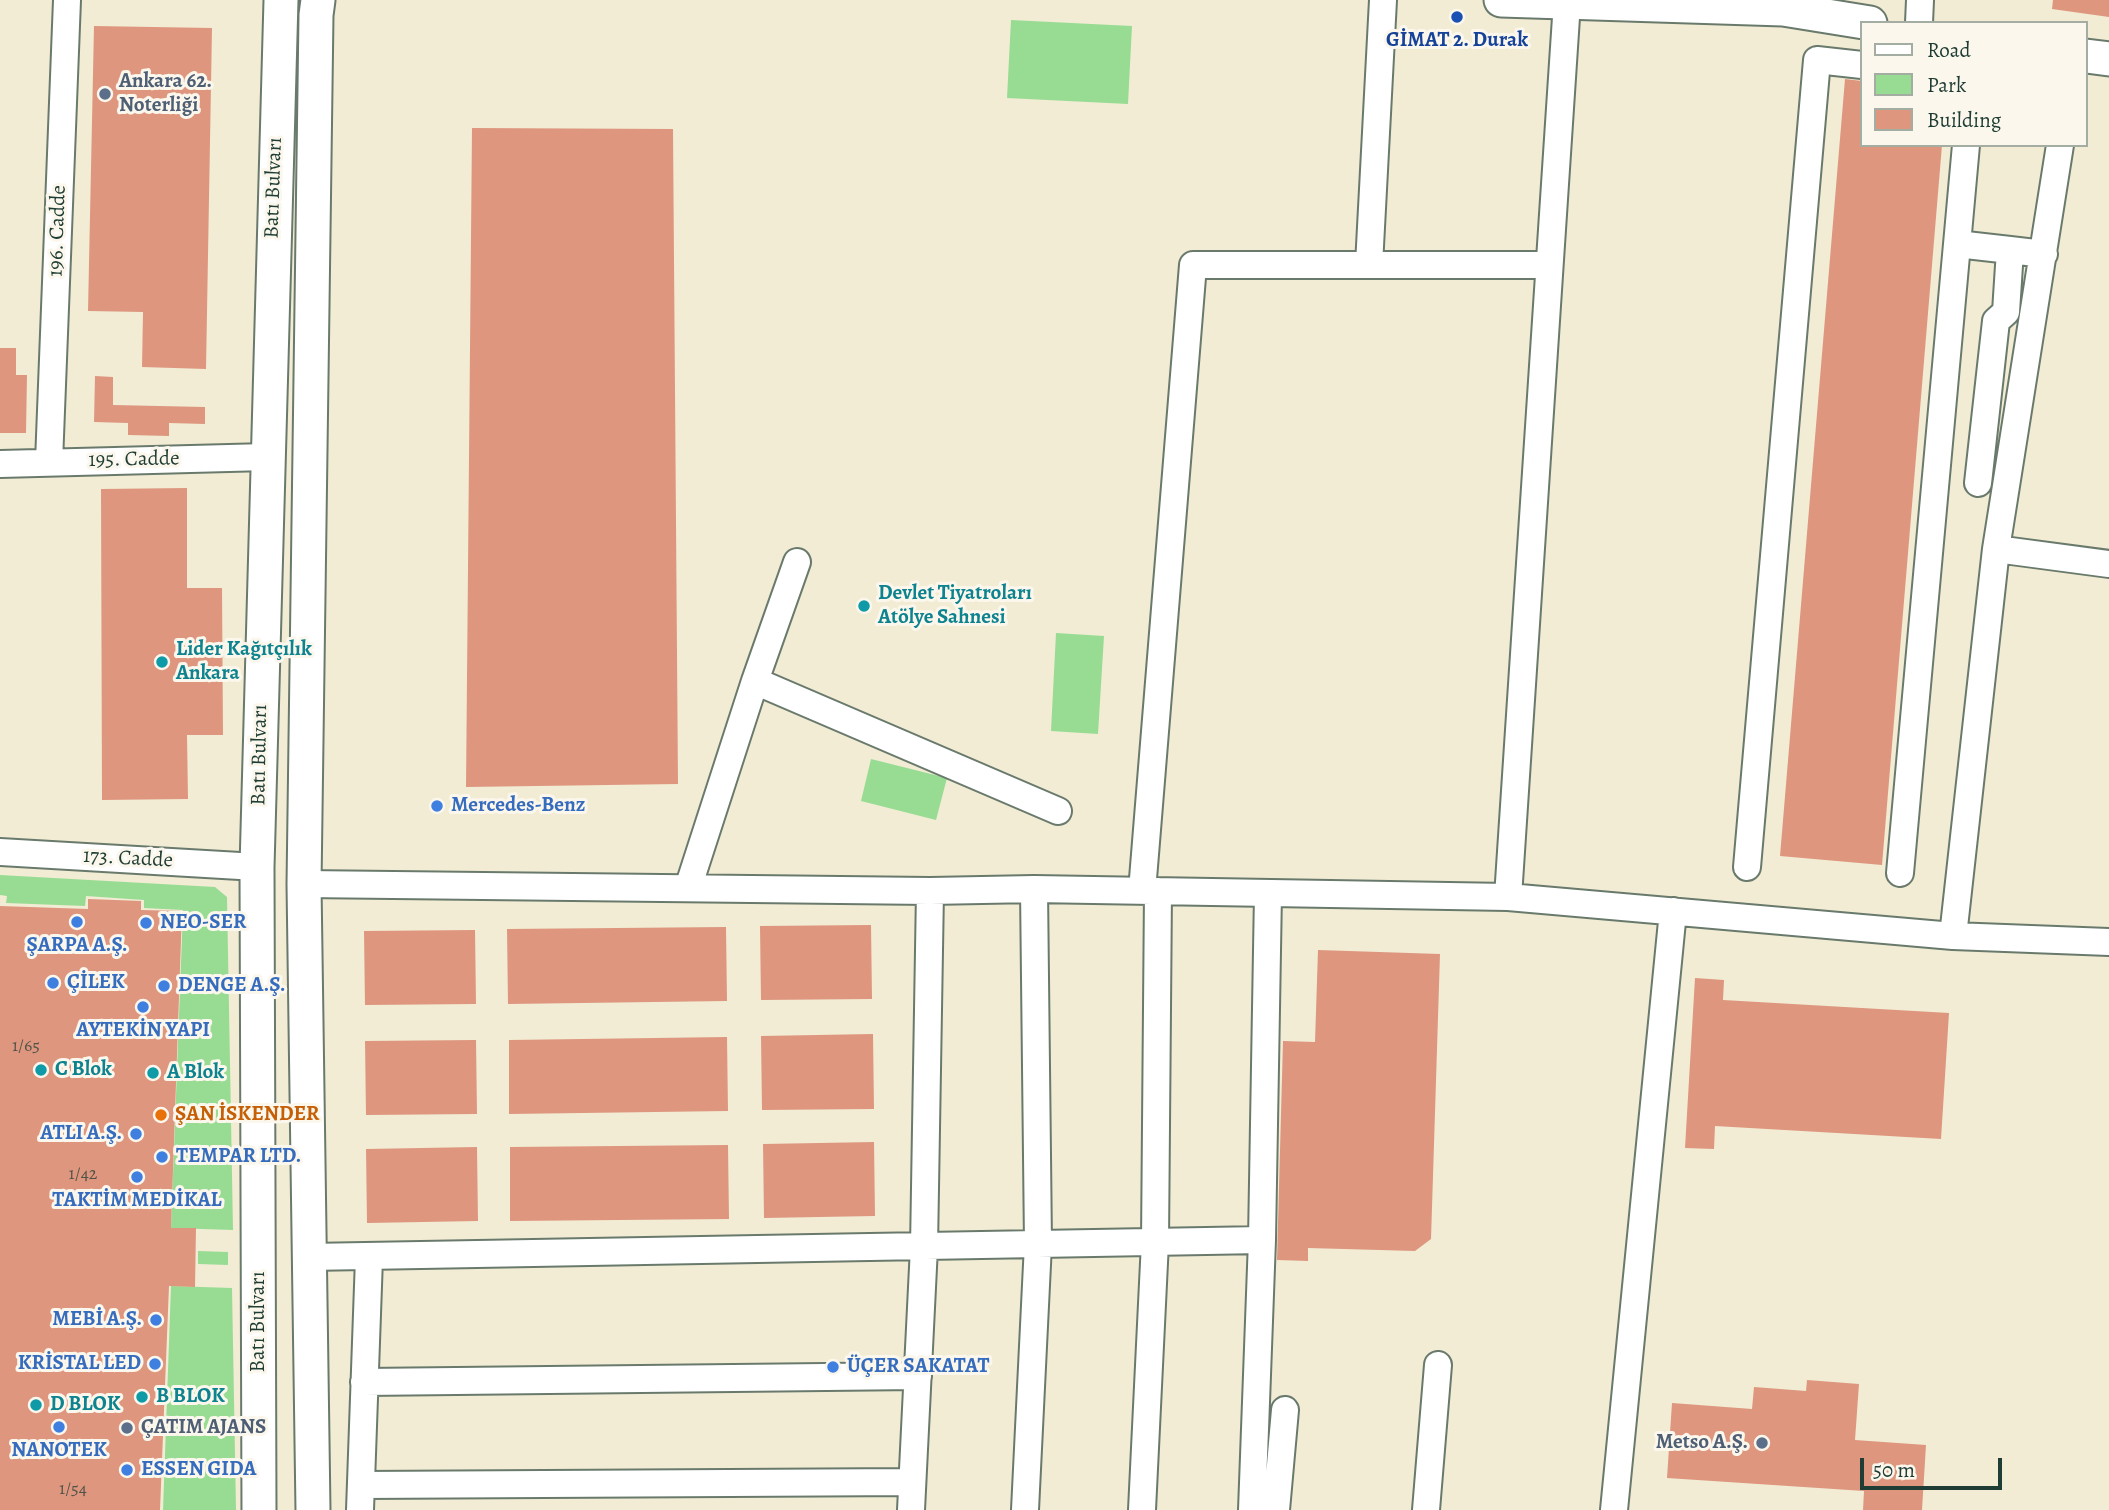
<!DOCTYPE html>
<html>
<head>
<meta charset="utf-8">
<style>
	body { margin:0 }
	#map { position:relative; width:2109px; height:1510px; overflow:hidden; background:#f2ecd4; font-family:Alegreya,serif }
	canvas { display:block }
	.legend { position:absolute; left:1860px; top:21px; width:228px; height:126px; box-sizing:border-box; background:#fbf7ec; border:2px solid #a3ada2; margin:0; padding:9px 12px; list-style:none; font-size:21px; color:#1f3d34 }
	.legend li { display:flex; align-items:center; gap:14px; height:35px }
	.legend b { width:35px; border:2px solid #a3ada2 }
	.scale { position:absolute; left:1860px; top:1458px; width:142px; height:32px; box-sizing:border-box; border:4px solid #1f3d34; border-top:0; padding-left:9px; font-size:21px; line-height:24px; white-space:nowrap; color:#1f3d34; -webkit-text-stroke:5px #fbf7ec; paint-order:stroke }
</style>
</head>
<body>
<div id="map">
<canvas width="2109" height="1510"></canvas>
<ul class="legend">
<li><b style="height:9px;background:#fff"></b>Road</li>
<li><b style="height:19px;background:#98dc94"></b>Park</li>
<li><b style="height:19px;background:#de967f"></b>Building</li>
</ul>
<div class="scale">50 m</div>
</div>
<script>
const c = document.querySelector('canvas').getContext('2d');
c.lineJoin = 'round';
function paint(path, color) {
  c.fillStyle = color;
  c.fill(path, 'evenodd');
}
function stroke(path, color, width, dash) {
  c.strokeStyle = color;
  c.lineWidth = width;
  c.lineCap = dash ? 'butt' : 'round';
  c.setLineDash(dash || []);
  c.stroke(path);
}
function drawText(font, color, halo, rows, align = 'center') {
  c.font = font + ' Alegreya,serif';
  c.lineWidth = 6;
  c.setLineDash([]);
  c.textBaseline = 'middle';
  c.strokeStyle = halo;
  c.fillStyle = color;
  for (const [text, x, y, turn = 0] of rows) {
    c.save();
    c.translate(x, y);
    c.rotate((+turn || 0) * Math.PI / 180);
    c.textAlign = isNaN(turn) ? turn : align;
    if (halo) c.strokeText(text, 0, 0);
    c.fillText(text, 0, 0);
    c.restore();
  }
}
paint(new Path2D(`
	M1011 20 1132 26 1128 104 1007 98Z
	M1056 633 1104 636 1098 734 1051 731Z
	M871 759 947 778 936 820 861 801Z
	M0 875 215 887 227 897 233 1230 171 1228 183 910 144 908V900L86 896 85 906 6 903 7 896 0 895Z
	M198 1251 228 1252V1265L198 1264Z
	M171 1286 232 1288 236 1510H163Z`), '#98dc94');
paint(new Path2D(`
	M2053 0H2109V17L2052 9Z
	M94 26 212 28 206 369 142 367 143 312 88 311Z
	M1845 79 1862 81V145H1942L1882 865 1780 856Z
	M472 128 673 129 678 784 466 787Z
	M0 348H16V375H27L26 433H0Z
	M95 376 113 377V405L205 407V424L169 423V436L128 435V423L94 422Z
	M187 488V588H222L223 735H187L188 799 102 800 101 489Z
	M88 899 141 901V910L182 911 171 1228H196L195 1287 169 1286 160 1510H0V906L88 909Z
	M871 925 872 999 761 1000 760 926Z
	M726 927 727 1001 508 1004 507 929Z
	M475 930 476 1004 365 1005 364 931Z
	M1318 950 1440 954 1431 1239 1415 1251 1308 1248V1261L1277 1260 1283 1041 1315 1042Z
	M1695 978 1724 980 1723 1000 1949 1013 1941 1139 1715 1126 1714 1149 1685 1148Z
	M873 1034 874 1109 762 1110 761 1036Z
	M727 1037 728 1111 509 1114V1040Z
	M476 1040 477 1114 366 1115 365 1041Z
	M874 1142 875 1216 764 1218 763 1144Z
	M728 1145 729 1219 510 1221V1147Z
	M477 1147 478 1221 367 1223 366 1149Z
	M1807 1380 1859 1384 1855 1440 1926 1445 1922 1510H1863L1864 1491 1667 1478 1672 1403 1752 1409 1754 1387 1806 1391Z`), '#de967f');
const minor = new Path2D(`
	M1919 23 1920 0
	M1957 244 2010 250
	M1369 265 1383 0
	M49 462 67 0
	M0 464 267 457
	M1978 483 1996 321 2006 312 2010 250 2044 254
	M1996 549 2109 564
	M755 681 1058 811
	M0 852 257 867
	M1747 867 1817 60 1862 65
	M1900 873 1966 145
	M304 884 930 891 1034 889 1508 897 1953 936 2109 942
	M688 888 755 681 797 562
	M1142 891 1193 265H1549
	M1508 897 1567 2
	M1953 936 1996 549 2060 145
	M309 1257 1262 1240
	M364 1382 918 1376
	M361 1485 912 1482
	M360 1510 369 1258
	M911 1510 924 1247 930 891
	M1025 1510 1038 1244 1034 889
	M1142 1510 1155 1242 1158 891
	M1252 1510 1262 1240 1268 893
	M1276 1510 1285 1410
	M1426 1510 1438 1365
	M1614 1510 1673 911`);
const major = new Path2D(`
	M1501 0 1783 9 1870 23
	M2086 56 2109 59
	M259 1510 257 867 281 0
	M313 1510 304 884 316 15 318 0`);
stroke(minor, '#697a6c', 30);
stroke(major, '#697a6c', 37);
stroke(minor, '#fff', 26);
stroke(major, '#fff', 33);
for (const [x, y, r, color] of [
	[1457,17,7,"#1a4fb4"],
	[105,94,7,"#5c6f8a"],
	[864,606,7,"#0f9aa8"],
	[162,662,7,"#0f9aa8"],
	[437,806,7,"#3f7fe0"],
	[77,922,7,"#3f7fe0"],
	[146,923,7,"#3f7fe0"],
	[53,983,7,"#3f7fe0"],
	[164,986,7,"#3f7fe0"],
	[143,1007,7,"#3f7fe0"],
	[41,1070,7,"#0f9aa8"],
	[153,1073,7,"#0f9aa8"],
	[161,1115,7,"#e8710a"],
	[136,1134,7,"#3f7fe0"],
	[162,1157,7,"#3f7fe0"],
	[137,1177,7,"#3f7fe0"],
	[156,1320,7,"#3f7fe0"],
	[155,1364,7,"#3f7fe0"],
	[833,1367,7,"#3f7fe0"],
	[142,1397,7,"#0f9aa8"],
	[36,1405,7,"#0f9aa8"],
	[59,1427,7,"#3f7fe0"],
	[127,1428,7,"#5c6f8a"],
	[1762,1443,7,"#5c6f8a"],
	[127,1470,7,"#3f7fe0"]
]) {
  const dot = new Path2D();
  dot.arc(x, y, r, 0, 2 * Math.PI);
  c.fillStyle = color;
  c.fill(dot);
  stroke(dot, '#fbf7ec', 2.5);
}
drawText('18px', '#4f5347', null, [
	["1/65",26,1047],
	["1/42",83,1175],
	["1/54",73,1490]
]);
drawText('bold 21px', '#164399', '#fbf7ec', [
	["GİMAT 2. Durak",1457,41]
]);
drawText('bold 21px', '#4e5e75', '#fbf7ec', [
	["Ankara 62.",119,82],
	["Noterliği",119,106],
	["ÇATIM AJANS",141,1428],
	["Metso A.Ş.",1748,1443,"right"]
], 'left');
drawText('21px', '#1f3d34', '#fbf7ec', [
	["Batı Bulvarı",274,188,-88],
	["196. Cadde",58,231,-88],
	["195. Cadde",134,460,-1],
	["Batı Bulvarı",260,755,-89],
	["173. Cadde",128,859,3],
	["Batı Bulvarı",259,1322,-90]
]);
drawText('bold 21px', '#0d838f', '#fbf7ec', [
	["Devlet Tiyatroları",878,594],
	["Atölye Sahnesi",878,618],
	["Lider Kağıtçılık",176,650],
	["Ankara",176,674],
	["C Blok",55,1070],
	["A Blok",167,1073],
	["B BLOK",156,1397],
	["D BLOK",50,1405]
], 'left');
drawText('bold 21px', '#366cbe', '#fbf7ec', [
	["Mercedes-Benz",451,806],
	["NEO-SER",160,923],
	["ŞARPA A.Ş.",77,946,"center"],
	["ÇİLEK",67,983],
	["DENGE A.Ş.",178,986],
	["AYTEKİN YAPI",143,1031,"center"],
	["ATLI A.Ş.",122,1134,"right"],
	["TEMPAR LTD.",176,1157],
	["TAKTİM MEDİKAL",137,1201,"center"],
	["MEBİ A.Ş.",142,1320,"right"],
	["KRİSTAL LED",141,1364,"right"],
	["ÜÇER SAKATAT",847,1367],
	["NANOTEK",59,1451,"center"],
	["ESSEN GIDA",141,1470]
], 'left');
drawText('bold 21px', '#c56008', '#fbf7ec', [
	["ŞAN İSKENDER",175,1115]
], 'left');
</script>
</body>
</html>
